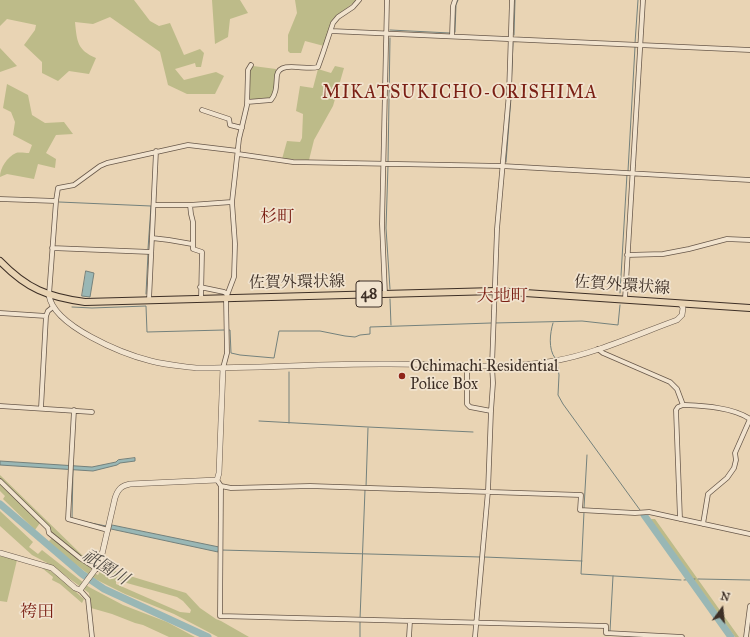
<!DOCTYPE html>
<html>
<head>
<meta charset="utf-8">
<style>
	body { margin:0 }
	#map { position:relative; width:750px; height:637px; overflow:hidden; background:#e9d4b4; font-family:"IM FELL Great Primer",serif }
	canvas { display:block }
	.north { position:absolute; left:702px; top:589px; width:40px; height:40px; -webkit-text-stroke:3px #f1e3ce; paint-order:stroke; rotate:15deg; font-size:11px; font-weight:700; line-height:16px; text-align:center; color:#3d2f26 }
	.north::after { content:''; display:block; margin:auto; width:14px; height:18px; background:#3d2f26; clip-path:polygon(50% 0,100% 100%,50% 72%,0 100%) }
</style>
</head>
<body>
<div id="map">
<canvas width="750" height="637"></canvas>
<div class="north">N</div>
</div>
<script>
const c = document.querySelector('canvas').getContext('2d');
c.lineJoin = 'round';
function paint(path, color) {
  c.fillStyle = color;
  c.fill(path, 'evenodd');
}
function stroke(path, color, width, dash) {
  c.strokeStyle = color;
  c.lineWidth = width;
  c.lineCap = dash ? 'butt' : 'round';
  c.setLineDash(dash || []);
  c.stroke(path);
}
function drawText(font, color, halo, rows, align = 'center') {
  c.font = font + ' "IM FELL Great Primer","Noto Serif JP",serif';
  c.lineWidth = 3.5;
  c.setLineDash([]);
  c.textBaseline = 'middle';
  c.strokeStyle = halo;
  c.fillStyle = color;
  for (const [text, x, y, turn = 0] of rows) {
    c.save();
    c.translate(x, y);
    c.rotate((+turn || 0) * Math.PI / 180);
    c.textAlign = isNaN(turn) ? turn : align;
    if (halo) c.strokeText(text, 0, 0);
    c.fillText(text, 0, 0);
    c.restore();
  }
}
paint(new Path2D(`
	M0 0H134L150 21 159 26 170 23 184 55 200 49 204 53 201 67H196L195 63 175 69 184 80 216 72 224 76 215 94H187L168 85 160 52 110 17 93 24 75 22C77 41 77 50 96 58L89 74 69 71 58 81 42 73V62L24 45 35 30 36 25 7 19 0 26Z
	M212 0H240L248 13 230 19 228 37 215 44Z
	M295 0H357L333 19 324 46 305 41 301 53H290L288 51V35L297 13Z
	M0 48 17 66 0 72Z
	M253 66 276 69 274 94 270 99 248 100 249 72Z
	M335 66 344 68 333 106 314 140 309 160 282 159 287 141 300 142 302 138 303 114 296 111 300 86 313 88 318 69 331 73Z
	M7 84 28 95 32 115 45 123 64 122 73 134 56 135 46 153 56 159 55 168 38 164 34 179 7 174 0 177C0 168 7 157 16 153 19 152 25 153 29 153L32 145 13 135 15 122 11 112 3 108Z
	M0 475 82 555 96 563 90 571 98 575 103 565 120 573 186 593 200 608 216 619 221 621 249 637H218L174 614 125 594 95 579 47 543 54 536 42 520 35 530 3 499 5 496 0 491ZM116 580 177 597 183 601 191 610 190 613 180 612 116 584Z
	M0 511 33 542 29 547 38 554 42 550 89 587 123 605 167 622 195 637H169L143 625 135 623 112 614 91 608 89 593 51 565 32 555 0 526Z
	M650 519H655L739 637H735Z
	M0 556 17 560 7 602 0 601Z
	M42 568C59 572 71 588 84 599L82 603 60 584 52 580 53 577Z`), '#bdbb89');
const water = new Path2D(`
	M86 271 94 273 90 297 82 296Z
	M135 458V461L120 463 117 465 93 471 0 465V461L92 467 116 462 118 460Z
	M112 525 219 547 218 552 111 529Z`);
paint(water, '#99b7b5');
stroke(water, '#74817c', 1);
stroke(new Path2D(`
	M390 30 450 33
	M455 32 456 5 458 0
	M514 35 515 0
	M635 43 638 0
	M511 89 513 43
	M506 162 511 98
	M388 163 390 38
	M388 166 386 228 390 289
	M628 171 635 47
	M59 202 151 206 148 249
	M620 293 627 174
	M146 294 148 254
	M390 299 391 325
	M72 307 92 308 146 306 147 332 224 330
	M494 323 582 321 618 325 620 305
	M553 323C550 333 548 349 555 358
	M228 330H230L231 353 240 355 274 358 279 331H320L345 336 355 337 360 335 370 334V327L491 323
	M557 362 559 375 558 395 563 404 640 510
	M289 372V423
	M259 421 368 427 473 432
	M366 487 368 428
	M584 508 587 455
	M584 512 581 574 681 580
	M72 518 73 469
	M81 521 106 526
	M221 550 480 557
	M484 557 582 561
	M698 579 750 580
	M684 580 695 579
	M360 619 365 490
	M610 631 613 576
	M360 637V622`), '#74817c', 1);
stroke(new Path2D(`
	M0 504 82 574 104 589 208 637
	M644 515 731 637`), '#99b7b5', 7);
const minor = new Path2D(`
	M331 31 750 50
	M452 36 453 6 455 0
	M247 102 271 100C277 93 276 84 277 75 280 60 307 71 318 67L323 53 333 23 338 17 353 7 359 0
	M202 110 229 119 230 125 242 128
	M238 154 293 162 502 166 750 180
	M0 199 56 201
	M154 205H190L232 202
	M190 205 191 214 193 222V249L202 252 201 299
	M152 238 169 240 192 244
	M52 248 151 252
	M627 255 663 254 689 249 727 239 750 240
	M200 287 224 292 227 294
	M385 294 382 224 387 0
	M49 295 56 201 58 188 74 185 100 166 107 163 188 145 238 151
	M625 299 643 0
	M149 300 156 151
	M0 313 46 316
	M598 349 603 353 670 382 677 389 683 405C703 406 732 407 750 419L735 453 736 460 734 468 727 478 708 494 703 524
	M467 367V404L470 407 491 411
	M223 368 227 353 226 298 234 277 235 244 232 202 239 139 247 105 248 70 251 65
	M0 406 92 412
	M41 408 46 316 48 311 53 307
	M74 410 68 519 108 530
	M217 480 221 486 231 488 310 486 581 495 580 510 635 513 649 512 750 534
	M0 481 48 528 49 533 80 558 97 569
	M221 486 220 616 606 626V633L682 637
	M680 519 676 410 678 407 683 405
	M80 590 88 599 92 637
	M409 637 410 621
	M475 637 488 491 491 411 493 383 492 366 497 229 509 93 512 0
	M746 637 750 606`);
const tertiary = new Path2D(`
	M49 295C53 326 123 354 151 361 166 365 181 366 196 368 258 368 320 364 381 364 439 363 497 371 554 361 595 354 638 334 677 320L682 315 683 308 681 304
	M0 553 52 568 75 588 80 590 100 563 115 498C118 489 121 486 130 484L217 480 219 473 223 368`);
const primary = new Path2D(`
	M0 261C27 289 48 297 85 302L495 291 750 308`);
stroke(minor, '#68584a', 5.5);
stroke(tertiary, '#68584a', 6);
stroke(primary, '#3d2f26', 8);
stroke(minor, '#f1e3ce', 4);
stroke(tertiary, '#f1e3ce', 5);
stroke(primary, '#e9d4b4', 6);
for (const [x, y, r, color] of [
	[402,376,4,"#8f2418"]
]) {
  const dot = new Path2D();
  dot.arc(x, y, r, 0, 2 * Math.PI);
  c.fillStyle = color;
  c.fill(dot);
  stroke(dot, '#f1e3ce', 1.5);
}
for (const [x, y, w] of [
	[369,294,26]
]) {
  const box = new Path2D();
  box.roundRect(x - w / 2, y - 13, w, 26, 3);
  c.fillStyle = '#f1e3ce';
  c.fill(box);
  stroke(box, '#3d2f26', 1);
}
drawText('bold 15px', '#3d2f26', null, [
	["48",369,294]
]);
drawText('16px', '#3d2f26', '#f1e3ce', [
	["佐賀外環状線",297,283,-1],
	["佐賀外環状線",622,286,4]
]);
drawText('16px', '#3d2f26', '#f1e3ce', [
	["Ochimachi Residential",410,367],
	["Police Box",410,385]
], 'left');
drawText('17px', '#7a1f14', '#f1e3ce', [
	["杉町",277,218],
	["大地町",502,297],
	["袴田",37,613]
]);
drawText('italic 17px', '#4f4a43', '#f1e3ce', [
	["祇園川",105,568,32]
]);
c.letterSpacing = '1px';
drawText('18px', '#7a1f14', '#f1e3ce', [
	["MIKATSUKICHO-ORISHIMA",460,94]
]);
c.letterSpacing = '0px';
</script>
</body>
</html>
